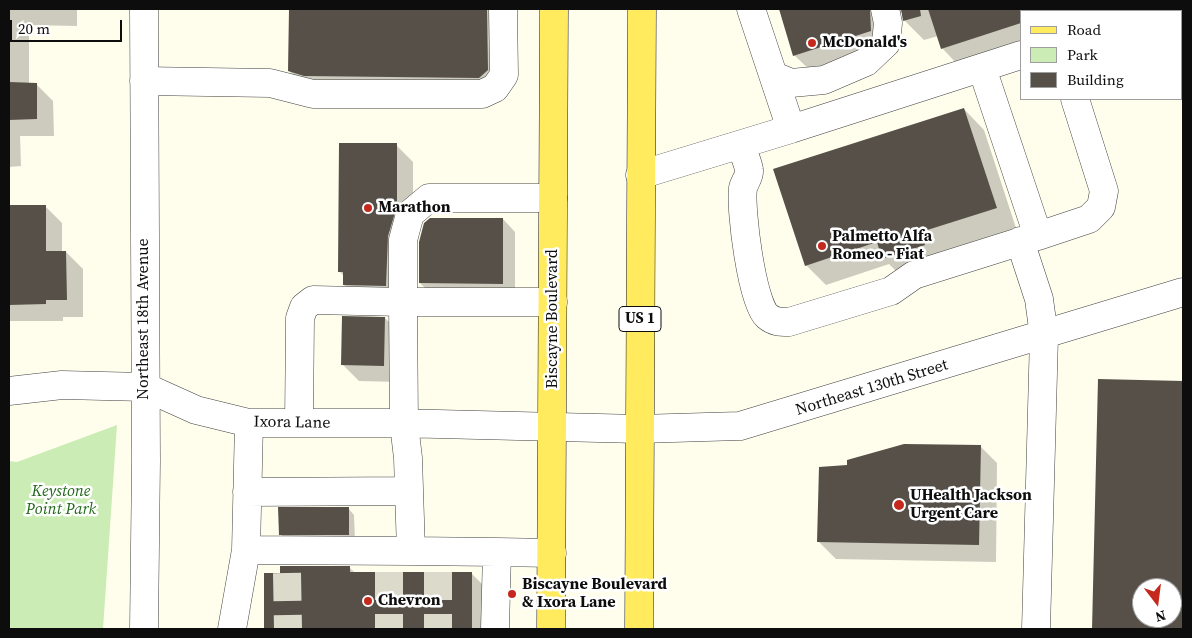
<!DOCTYPE html>
<html>
<head>
<meta charset="utf-8">
<style>
	body { margin:0 }
	#map { position:relative; width:1192px; height:638px; overflow:hidden; background:#fffeed; font-family:"Source Serif 4",serif }
	canvas { display:block }
	.frame { position:absolute; inset:0; border:10px solid #0d0d0d; pointer-events:none }
	.legend { position:absolute; left:1020px; top:10px; width:162px; height:90px; box-sizing:border-box; background:#fff; border:1px solid #9e9e9e; margin:0; padding:6px 9px; list-style:none; font-size:15px; color:#0d0d0d }
	.legend li { display:flex; align-items:center; gap:10px; height:25px }
	.legend b { width:25px; border:1px solid #9e9e9e }
	.north { position:absolute; left:1132px; top:578px; width:50px; height:50px; box-sizing:border-box; background:#fff; border:1px solid #9e9e9e; border-radius:50%; rotate:165deg; font-size:14px; font-weight:700; line-height:20px; text-align:center; color:#0d0d0d }
	.north::after { content:''; display:block; margin:auto; width:18px; height:22px; background:#c5291d; clip-path:polygon(50% 0,100% 100%,50% 72%,0 100%) }
	.scale { position:absolute; left:10px; top:20px; width:112px; height:22px; box-sizing:border-box; border:2px solid #0d0d0d; border-top:0; padding-left:6px; font-size:15px; line-height:18px; white-space:nowrap; color:#0d0d0d; -webkit-text-stroke:4px #fff; paint-order:stroke }
</style>
</head>
<body>
<div id="map">
<canvas width="1192" height="638"></canvas>
<div class="frame"></div>
<ul class="legend">
<li><b style="height:6px;background:#ffeb5d"></b>Road</li>
<li><b style="height:14px;background:#cbecb5"></b>Park</li>
<li><b style="height:14px;background:#565049"></b>Building</li>
</ul>
<div class="north">N</div>
<div class="scale">20 m</div>
</div>
<script>
const c = document.querySelector('canvas').getContext('2d');
c.lineJoin = 'round';
function paint(path, color) {
  c.fillStyle = color;
  c.fill(path, 'evenodd');
}
function stroke(path, color, width, dash) {
  c.strokeStyle = color;
  c.lineWidth = width;
  c.lineCap = dash ? 'butt' : 'round';
  c.setLineDash(dash || []);
  c.stroke(path);
}
function drawText(font, color, halo, rows, align = 'center') {
  c.font = font + ' "Source Serif 4",serif';
  c.lineWidth = 5;
  c.setLineDash([]);
  c.textBaseline = 'middle';
  c.strokeStyle = halo;
  c.fillStyle = color;
  for (const [text, x, y, turn = 0] of rows) {
    c.save();
    c.translate(x, y);
    c.rotate((+turn || 0) * Math.PI / 180);
    c.textAlign = isNaN(turn) ? turn : align;
    if (halo) c.strokeText(text, 0, 0);
    c.fillText(text, 0, 0);
    c.restore();
  }
}
paint(new Path2D(`
	M117 425 103 629H9V461L17 462Z`), '#cbecb5');
paint(new Path2D(`
	M9 9H77V26L29 25V84H36L53 101 54 136H20L21 166 9 167Z
	M290 9H511L508 90 309 91 289 71Z
	M780 9H1145L1138 11H1021V49L961 68 942 48 938 36 924 40 904 20 902 12 893 17 890 50 814 74 794 55Z
	M964 109 984 130 1016 228 940 252 944 265 903 278 889 264 826 285 806 265Z
	M396 145 413 162V224L403 302H361L344 285V276L340 272Z
	M9 206H45L62 223V252H66L83 269V317H63V321H9Z
	M503 219 515 232V296L432 295 420 283Z
	M385 318 402 335 401 382 359 381 342 364Z
	M1100 381 1183 383V629H1093ZM1142 588H1172V618H1142Z
	M980 446 997 463 996 562 836 559 819 542 848 467Z
	M348 508 354 515 355 541 287 540 280 534Z
	M350 568 356 574 471 573 488 590V629H265V575Z`), '#0003');
paint(new Path2D(`
	M289 9H487L488 70 479 78 304 76 288 71Z
	M779 9H870L871 31 793 56Z
	M901 9H920L921 16 903 21Z
	M928 9H1046V11H1021V23L941 49Z
	M9 82 37 83V119L9 120Z
	M964 108 997 208 921 232 925 245 882 259 877 242 805 266 773 169Z
	M339 143H397V206L388 236 386 286 343 285V272H338Z
	M9 205H46V251H66L67 300H46V304L9 305Z
	M430 218H503V284L419 283V242L424 223Z
	M342 316 385 317 384 366 341 365Z
	M1098 379 1183 381V629H1092ZM1142 588H1172V618H1142Z
	M904 444 981 445 979 545 817 542 819 467 847 465V460Z
	M278 507H349V535H279Z
	M280 566H350V572H472V629H264V573H280Z`), '#565049');
stroke(new Path2D(`
	M389 572V629
	M438 572V629
	M287 573 288 629`), '#dbdacb', 28, [28, 14]);
const minor = new Path2D(`
	M1160 11 1168 9
	M982 68 1038 236 1089 219 1101 207 1104 191 1075 99
	M774 76 791 83 824 80 866 62 886 43 888 23 885 9
	M144 81 270 83 313 94H482L495 88 504 75 503 9
	M791 129 1021 55
	M741 145C743 153 748 162 749 170 750 176 744 183 743 188 740 209 752 303 767 316 774 322 780 322 789 322L891 291 914 275 1038 236
	M640 175 791 129 751 9
	M1020 241 1039 299 1044 336 1036 629
	M9 391 62 385 145 387 196 410 249 423H397L639 429 740 426 1183 292
	M249 423 246 550 411 551 408 458 404 424 403 302H553
	M299 423 300 318 304 307 313 300 403 302V240L410 214 429 198H553
	M247 492 409 491
	M411 551 497 552 495 629
	M497 552 552 553
	M144 629 146 461 144 9
	M232 629 246 550`);
const major = new Path2D(`
	M551 629 554 9
	M639 629 642 9`);
stroke(minor, '#404040', 29);
stroke(major, '#1e1e1e', 29);
stroke(minor, '#fff', 28);
stroke(major, '#ffeb5d', 28);
for (const [x, y, r, color] of [
	[812,43,5,"#c5291d"],
	[368,208,5,"#c5291d"],
	[822,246,5,"#c5291d"],
	[899,505,6,"#c5291d"],
	[512,594,5,"#c5291d"],
	[368,601,5,"#c5291d"]
]) {
  const dot = new Path2D();
  dot.arc(x, y, r, 0, 2 * Math.PI);
  c.fillStyle = color;
  c.fill(dot);
  stroke(dot, '#fff', 2);
}
for (const [x, y, w] of [
	[640,319,42]
]) {
  const box = new Path2D();
  box.roundRect(x - w / 2, y - 12.5, w, 25, 4);
  c.fillStyle = '#fff';
  c.fill(box);
  stroke(box, '#0d0d0d', 1);
}
drawText('bold 15px', '#0d0d0d', null, [
	["US 1",640,319]
]);
drawText('bold 16px', '#0d0d0d', '#fff', [
	["McDonald's",822,43],
	["Marathon",378,208],
	["Palmetto Alfa",832,237],
	["Romeo - Fiat",832,255],
	["UHealth Jackson",910,496],
	["Urgent Care",910,514],
	["Biscayne Boulevard",522,585],
	["& Ixora Lane",522,603],
	["Chevron",378,601]
], 'left');
drawText('16px', '#0d0d0d', '#fff', [
	["Northeast 18th Avenue",144,319,-90],
	["Biscayne Boulevard",553,319,-90],
	["Northeast 130th Street",872,388,-17],
	["Ixora Lane",292,423,1]
]);
drawText('italic 16px', '#21691a', '#fff', [
	["Keystone",61,492],
	["Point Park",61,510]
]);
</script>
</body>
</html>
